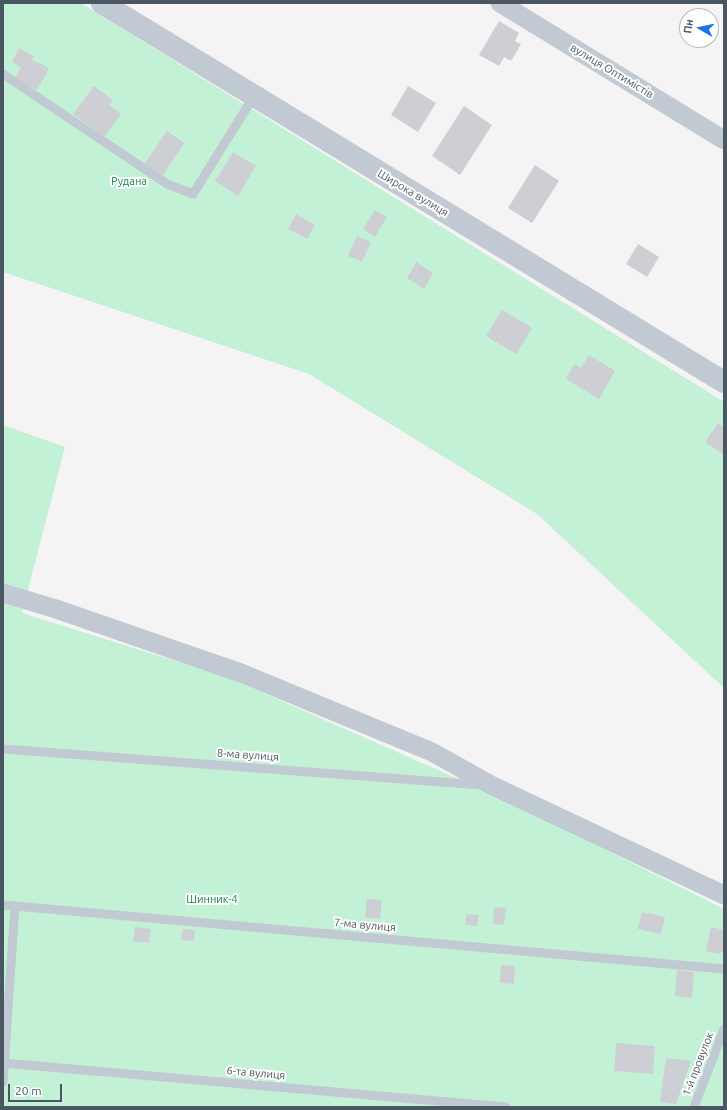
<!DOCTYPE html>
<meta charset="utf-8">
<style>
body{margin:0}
#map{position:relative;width:727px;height:1110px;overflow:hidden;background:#f5f3f3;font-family:Ubuntu,sans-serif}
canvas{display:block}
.frame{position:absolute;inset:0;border:4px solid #4a5661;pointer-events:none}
.north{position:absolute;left:679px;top:8px;width:40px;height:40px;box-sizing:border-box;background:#fff;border:1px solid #b7bbc0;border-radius:50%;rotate:279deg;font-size:11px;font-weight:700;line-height:16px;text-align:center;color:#4a5661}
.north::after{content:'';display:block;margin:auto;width:14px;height:18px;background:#1a73e8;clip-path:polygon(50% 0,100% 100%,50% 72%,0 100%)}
.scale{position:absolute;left:8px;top:1084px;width:54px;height:18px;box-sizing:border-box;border:2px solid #4a5661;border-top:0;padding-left:5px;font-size:12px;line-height:14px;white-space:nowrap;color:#4a5661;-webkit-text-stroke:3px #fff;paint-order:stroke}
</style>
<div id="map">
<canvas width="727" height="1110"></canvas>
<div class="frame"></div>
<div class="north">Пн</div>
<div class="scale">20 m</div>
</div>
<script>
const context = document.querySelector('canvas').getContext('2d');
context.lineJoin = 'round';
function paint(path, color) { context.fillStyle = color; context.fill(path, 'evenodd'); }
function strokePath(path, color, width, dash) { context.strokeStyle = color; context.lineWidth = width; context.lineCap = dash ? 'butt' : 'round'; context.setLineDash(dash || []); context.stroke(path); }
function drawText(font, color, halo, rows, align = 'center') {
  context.font = font + ' Ubuntu,sans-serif'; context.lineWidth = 4; context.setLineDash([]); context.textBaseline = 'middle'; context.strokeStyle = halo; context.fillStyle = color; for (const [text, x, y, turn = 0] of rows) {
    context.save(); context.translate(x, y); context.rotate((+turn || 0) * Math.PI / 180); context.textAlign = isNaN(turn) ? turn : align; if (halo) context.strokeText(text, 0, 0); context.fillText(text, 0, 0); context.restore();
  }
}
paint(new Path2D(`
 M3,3h78l643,399v286l-187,-174 -228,-140 -306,-102z
 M3,425l62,22 -43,166 205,64 286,126 211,106v198h-721z`), '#c3f1d5');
paint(new Path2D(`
 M499,21l20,12 -4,8 6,3 -10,17 -7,-4 -5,9 -20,-11z
 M19,48l15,8 -2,4 17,8 -12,22 -22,-12 6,-11 -9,-5z
 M94,86l19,14 -4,5 12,9 -17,23 -31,-23z
 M408,86l28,17 -18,29 -27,-17z
 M464,106l28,19 -32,50 -28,-19z
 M167,131l17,12 -23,35 -18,-12z
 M233,152l23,14 -18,30 -23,-15z
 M535,165l24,16 -27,42 -24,-15z
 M375,210l12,7 -12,20 -12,-8z
 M296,214l19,11 -8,14 -19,-10z
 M357,236l14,6 -9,20 -14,-6z
 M638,244l21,13 -12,20 -21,-13z
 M416,262l17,11 -9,16 -17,-11z
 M502,310l30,18 -16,26 -30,-18z
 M589,355l26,16 -16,28 -33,-20 8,-15 7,4z
 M718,423l6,4v28l-19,-13z
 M367,899l15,1 -2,19 -15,-2z
 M494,907l12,1 -2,17 -11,-1z
 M642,912l23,5 -4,17 -23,-5z
 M466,914l13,1 -2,11 -12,-1z
 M135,927l16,2 -2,14 -16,-2z
 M711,927l13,3v21l-6,3 -12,-3z
 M183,929l12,1 -1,11 -13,-1z
 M501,965l14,1 -1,18 -14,-1z
 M677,970l17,2 -2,26 -17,-2z
 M616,1043l39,3 -2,28 -39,-3z
 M666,1058l25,3 -15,43 -16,-2z`), '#cdcfd5');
strokePath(new Path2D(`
 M3,74l164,110 26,10 61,-98
 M3,749l479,36
 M3,905l721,64
 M3,1063l503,44
 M3,1082l12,-176
 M694,1107l30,-78`), '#c1cad2', 9);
strokePath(new Path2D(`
 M500,3l224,137
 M3,593l53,16 185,64 191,79 59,33 233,110`), '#c1cad2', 19);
strokePath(new Path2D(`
 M102,3l622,379`), '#c1cad2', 22);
drawText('11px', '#4a5661', '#fff', [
 ["вулиця Оптимістів",612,71,31],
 ["Широка вулиця",413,193,31],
 ["8-ма вулиця",248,755,4],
 ["7-ма вулиця",365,925,5],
 ["1-й провулок",698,1064,-69],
 ["6-та вулиця",256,1073,5]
]);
drawText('11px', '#17864f', '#fff', [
 ["Рудана",129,181],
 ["Шинник-4",212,899]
]);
</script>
